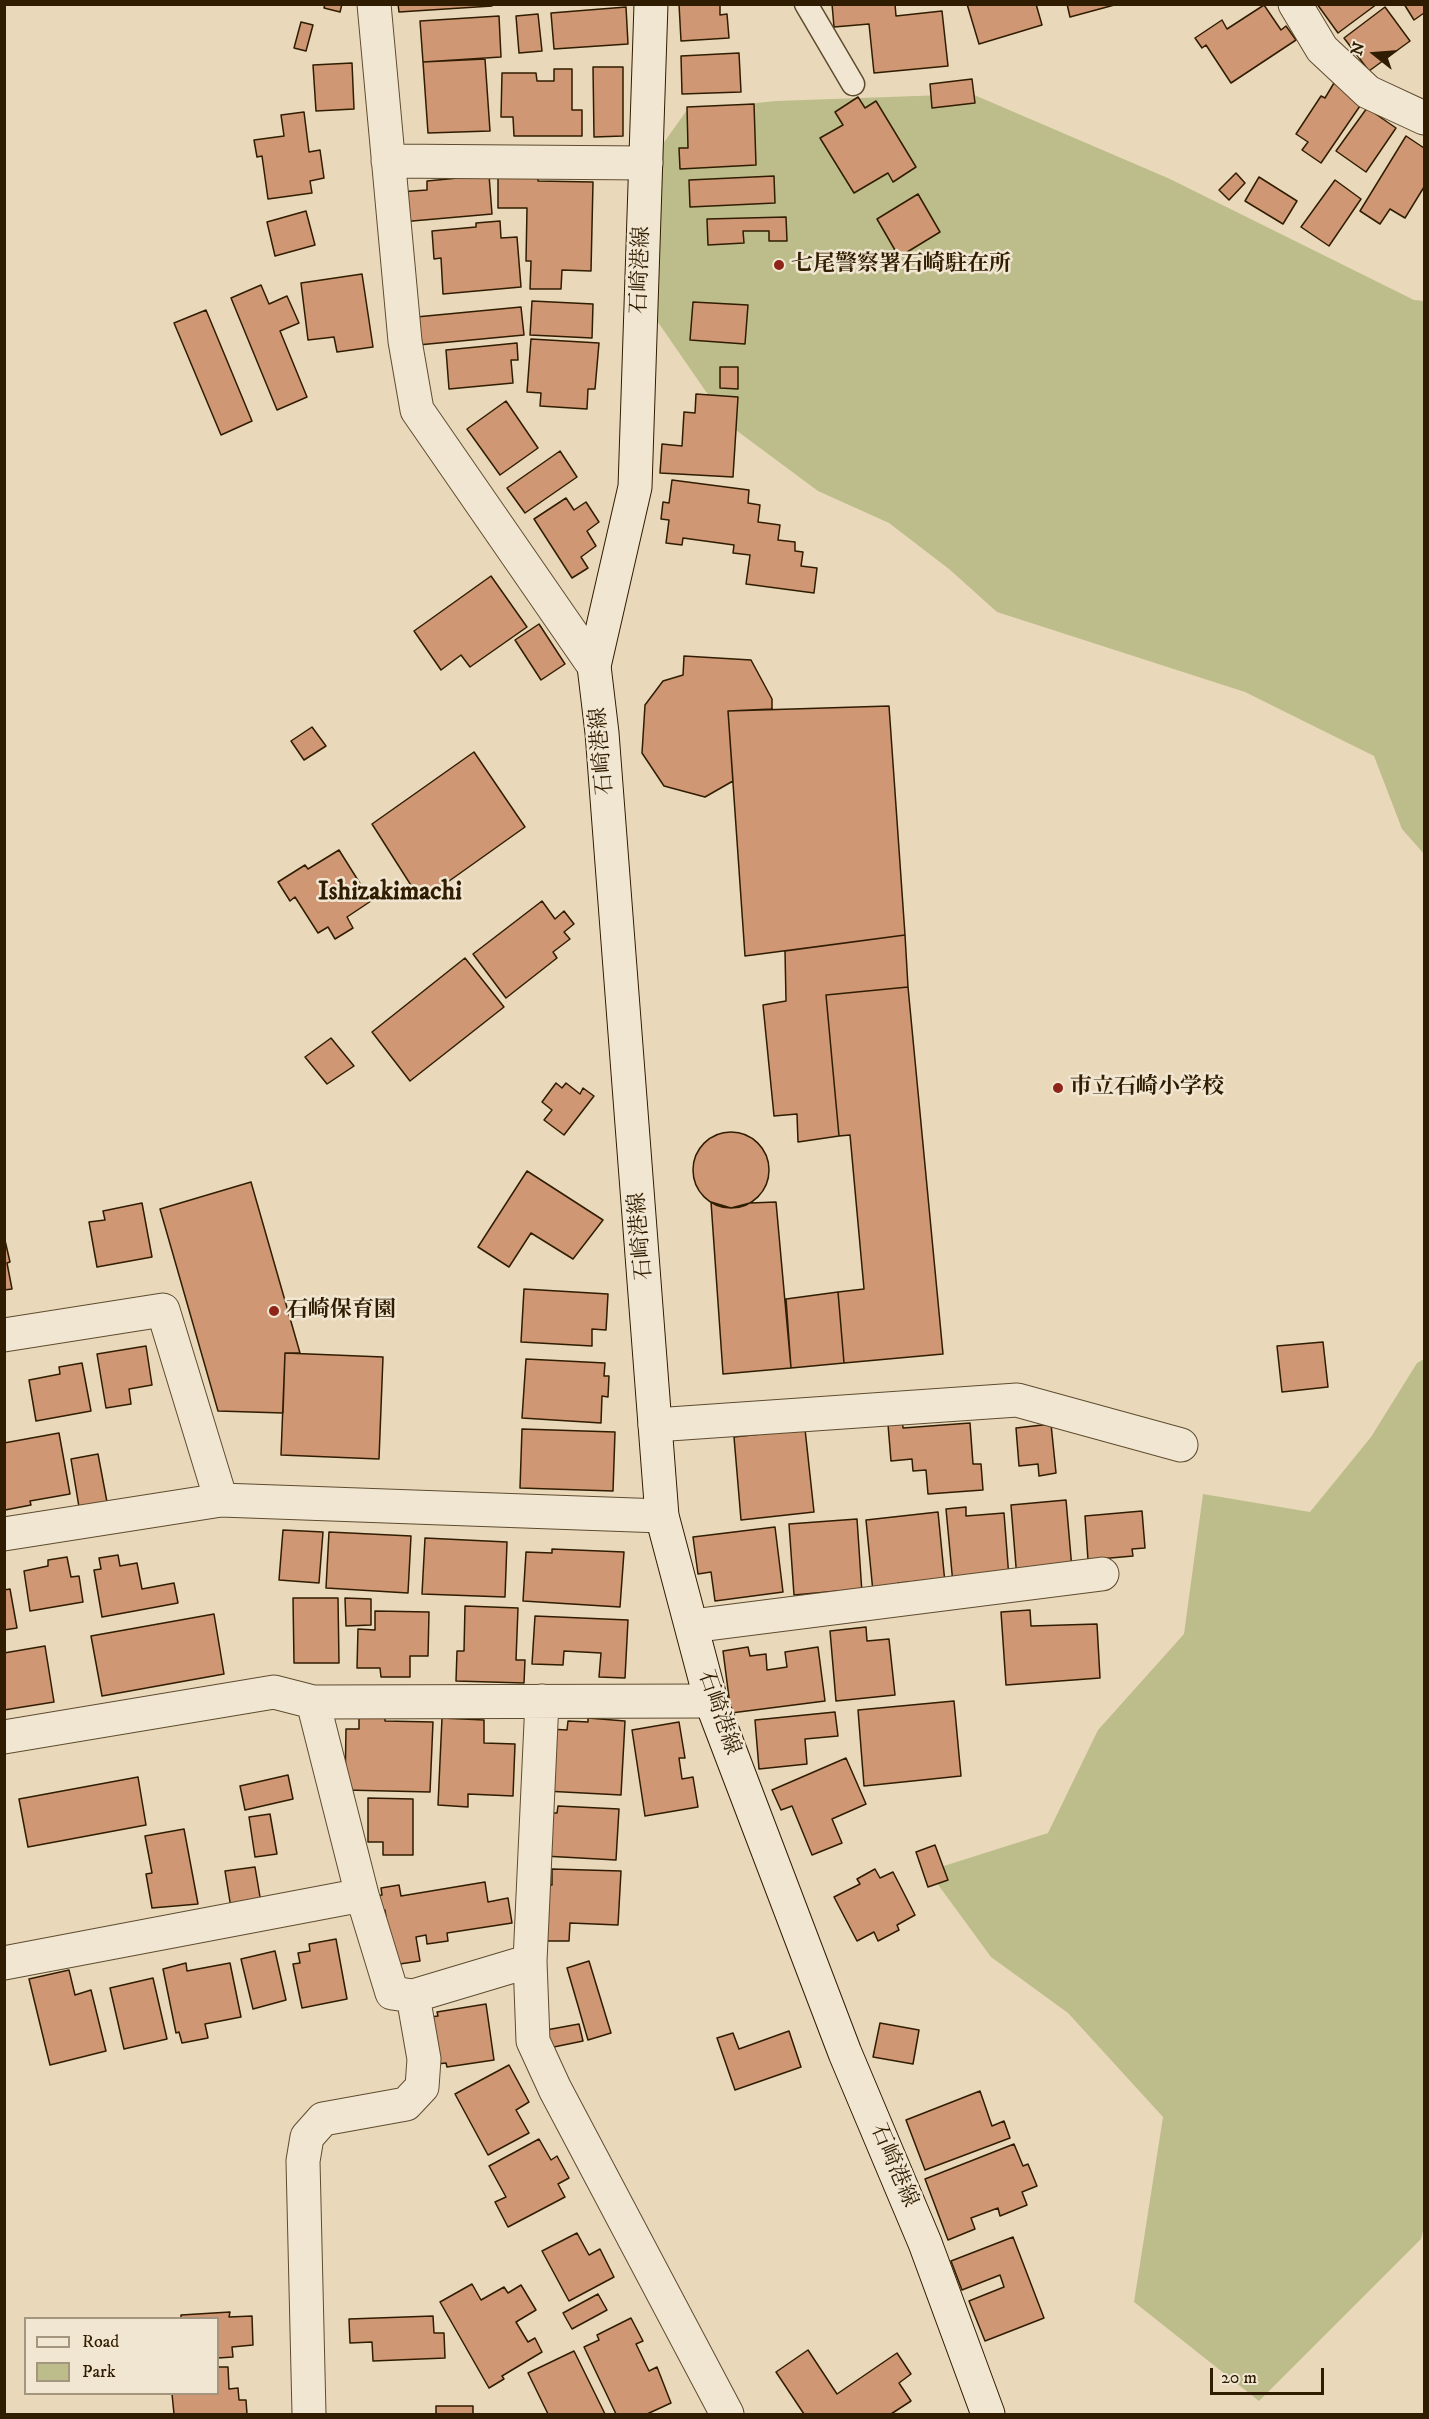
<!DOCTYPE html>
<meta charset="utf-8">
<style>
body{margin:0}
#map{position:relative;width:1429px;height:2419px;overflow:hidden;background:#ead8ba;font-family:"IM FELL DW Pica",serif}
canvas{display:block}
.frame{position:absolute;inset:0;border:6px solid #301d01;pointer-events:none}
.legend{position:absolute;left:24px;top:2317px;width:195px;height:78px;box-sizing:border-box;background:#f1e6d2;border:2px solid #a4967e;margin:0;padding:8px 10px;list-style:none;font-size:18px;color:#301d01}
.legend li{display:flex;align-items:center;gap:12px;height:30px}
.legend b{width:30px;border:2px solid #a4967e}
.north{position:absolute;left:1345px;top:24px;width:60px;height:60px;-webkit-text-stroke:4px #f1e6d2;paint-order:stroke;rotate:287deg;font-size:16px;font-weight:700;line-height:24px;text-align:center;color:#301d01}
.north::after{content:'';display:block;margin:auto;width:21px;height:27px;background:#301d01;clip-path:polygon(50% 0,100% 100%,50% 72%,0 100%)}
.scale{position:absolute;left:1210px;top:2368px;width:114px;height:27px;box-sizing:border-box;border:3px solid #301d01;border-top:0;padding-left:8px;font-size:18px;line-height:21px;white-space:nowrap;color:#301d01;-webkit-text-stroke:4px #f1e6d2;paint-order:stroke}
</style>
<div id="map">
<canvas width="1429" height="2419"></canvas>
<div class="frame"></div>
<ul class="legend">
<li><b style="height:8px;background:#f1e6d2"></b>Road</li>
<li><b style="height:16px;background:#bdbd8b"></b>Park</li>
</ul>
<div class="north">N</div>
<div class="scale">20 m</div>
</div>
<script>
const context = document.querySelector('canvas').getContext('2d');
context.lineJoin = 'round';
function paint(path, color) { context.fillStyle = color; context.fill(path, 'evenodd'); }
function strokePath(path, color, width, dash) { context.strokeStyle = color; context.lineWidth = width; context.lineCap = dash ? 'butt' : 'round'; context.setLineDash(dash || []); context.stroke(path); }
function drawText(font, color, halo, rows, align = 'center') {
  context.font = font + ' "IM FELL DW Pica","Noto Serif JP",serif'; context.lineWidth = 5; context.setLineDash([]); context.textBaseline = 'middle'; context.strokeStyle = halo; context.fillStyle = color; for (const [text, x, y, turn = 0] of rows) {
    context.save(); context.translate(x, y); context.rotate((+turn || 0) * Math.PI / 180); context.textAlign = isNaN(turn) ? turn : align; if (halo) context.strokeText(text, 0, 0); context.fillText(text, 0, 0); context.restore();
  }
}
paint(new Path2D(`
 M972,94l198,85 244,121 10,1v553l-22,-25 -28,-73 -129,-64 -248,-80 -48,-43 -60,-46 -71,-32 -89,-66 -85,-123 -14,-112 57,-80 89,-9z
 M1424,1359v868l-3,12 -162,162 -125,-99 29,-185 -95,-104 -77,-56 -63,-86 120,-38 50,-103 86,-96 19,-140 107,18 61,-75 46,-74z`), '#bdbd8b');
const building = new Path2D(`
 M325,4h17l-2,8 -16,-4z
 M398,4h94v2l-93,6z
 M679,4h41v11l7,-1 2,24 -48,3z
 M832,4h63l1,12 46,-5 6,55 -74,7 -5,-49 -35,3z
 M967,4h69l6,21 -63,19z
 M1067,4h51l-48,13z
 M1317,4h60l-39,29z
 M1404,4h20v9l-10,7z
 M1264,5l17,25 5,-4 10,14 -65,43 -25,-38 -4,3 -7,-10 27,-18 5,9z
 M626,7l2,37 -74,5 -3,-36z
 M1385,7l25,34 -41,30 -25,-33z
 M538,14l4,37 -23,2 -3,-37z
 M499,16l2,41 -78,5 -3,-41z
 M301,22l12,3 -7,26 -12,-3z
 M739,53l2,39 -59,2 -1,-38z
 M485,59l5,72 -62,2 -5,-71z
 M352,63l2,46 -38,2 -3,-46z
 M593,67h30v69l-29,1z
 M554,69h18v41h10v26h-68l-1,-19h-12l1,-44h34l1,8h17z
 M972,79l3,24 -43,5 -2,-24z
 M1334,83l28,20 -41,60 -19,-13 6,-8 -12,-8 25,-38 4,2z
 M858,97l7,11 11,-7 40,66 -23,15 -5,-9 -34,20 -34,-55 23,-13 -8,-13z
 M754,104l2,61 -76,4 -1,-21h9l-1,-41z
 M1367,108l29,20 -30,44 -30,-21z
 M304,112l5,40 11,-2 4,28 -14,3 2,12 -44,6 -6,-43 -5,1 -3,-17 30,-4 -3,-21z
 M1406,136l18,12v39l-19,31 -15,-9 -10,15 -20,-13z
 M1236,173l9,10 -16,17 -10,-10z
 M489,175l3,39 -91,8 -2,-30 28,-2v-9z
 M498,176l40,1v4l55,1 -2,89 -29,-1 -1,19h-31l1,-28h-5l1,-53h-29z
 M774,176l1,27 -85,4 -1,-27z
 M1259,177l38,24 -14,23 -38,-23z
 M1335,180l26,19 -32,47 -28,-19z
 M918,194l22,38 -41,25 -22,-38z
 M306,211l9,34 -40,11 -8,-34z
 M786,217l1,24h-18v-10h-26l1,12 -36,2 -1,-26z
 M500,221l1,17 16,-1 4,50 -78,7 -2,-36 -7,1 -2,-28 44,-4v-4z
 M362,274l11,73 -36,5 -3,-15 -26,3 -7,-57z
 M261,285l8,19 18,-8 12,27 -19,8 27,66 -30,13 -46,-112z
 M532,301l61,3 -1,34 -62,-3z
 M693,302l55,3 -3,39 -55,-4z
 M521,307l3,28 -106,10 -2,-28z
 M206,310l46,111 -31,14 -47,-112z
 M531,339l68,4 -4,46h-7l-1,20 -47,-3 1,-13 -14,-1z
 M517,343l1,17h-7l2,23 -64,6 -3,-39z
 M720,367h18v22l-18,-1z
 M696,394l42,3 -5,80 -73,-4 2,-29 20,2 2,-34 11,1z
 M506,401l32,47 -38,27 -33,-46z
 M560,451l17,26 -52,36 -18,-25z
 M672,480l77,10 -1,13 12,2 -2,17 22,3 -2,15 17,2v9l8,1 -2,14 16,2 -3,25 -68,-9 4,-29 -17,-2 1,-8 -51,-7 -1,7 -16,-2 3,-23 -8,-1 2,-17 6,1z
 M566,498l8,12 12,-8 13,20 -12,9 9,15 -15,11 7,11 -16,10 -38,-59z
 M491,576l36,51 -57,40 -9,-12 -20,15 -27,-39z
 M539,624l26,40 -24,16 -26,-40z
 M684,656l67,4 21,39v10l-44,2 5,70 -28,16 -41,-11 -22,-33 3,-48 18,-24 20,-6z
 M889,706l16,229 -160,21 -17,-245z
 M312,727l14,19 -22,14 -13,-19z
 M474,752l51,75 -104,74 -49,-77z
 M339,850l32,51 -24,16 6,11 -18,11 -7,-12 -10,6 -23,-36 -5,4 -12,-19 27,-17 3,4z
 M542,901l13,18 9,-8 10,13 -10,8 6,7 -17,13 4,6 -51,40 -33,-44z
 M905,935l3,52 -82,8 13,141 -41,6 -1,-28 -23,2 -11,-111 23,-4 -1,-50z
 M465,958l39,49 -94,74 -38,-49z
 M908,987l35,367 -99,9 -6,-71 26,-3 -14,-154 -11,1 -13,-141z
 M331,1038l23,28 -27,18 -22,-27z
 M556,1083l6,5 4,-5 14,11 3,-6 11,8 -30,39 -20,-15 8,-10 -10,-8z
 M693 1170a38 38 0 1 1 76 0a38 38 0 1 1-76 0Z
 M527,1171l76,49 -30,39 -42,-26 -22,34 -31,-20z
 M251,1182l49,171h-15l-2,60 -65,-2 -58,-202z
 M711,1202l20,6 19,-5 26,-1 15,166 -68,6z
 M142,1203l10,54 -55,10 -8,-45 16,-2 -2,-9z
 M4,1236l6,26 -3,1 5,26 -8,1z
 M524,1289l84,5 -2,36 -14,-1v17l-71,-4z
 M838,1292l6,71 -53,5 -5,-69z
 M1323,1342l5,45 -46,5 -5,-46z
 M146,1346l6,39 -23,4 2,15 -25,4 -9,-54z
 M285,1353l98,4 -4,102 -98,-4z
 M526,1359l79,4 -1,13h5l-1,21 -6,-1 -1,27 -79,-5z
 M82,1363l9,48 -55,10 -7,-41 31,-6 -1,-7z
 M902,1411l1,17 67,-5 3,41h8l2,26 -55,4 -2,-24 -13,1 -1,-12 -21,2 -4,-49z
 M1051,1424l5,49 -17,3 -1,-12 -19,2 -3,-38z
 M522,1429l93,3 -2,59 -93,-3z
 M805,1429l9,83 -73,8 -7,-83z
 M59,1433l11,61 -40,7 1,4 -26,5 -1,-67z
 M98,1454l9,48 -28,5 -8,-48z
 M1066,1500l6,69 -55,10 -6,-74z
 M966,1507v9l38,-3 5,65 -56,6 -7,-75z
 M1142,1511l3,37 -13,1 1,7 -45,4 -3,-44z
 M938,1512l7,71 -24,-2 -23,2v6l-25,3 -7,-72z
 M857,1519l5,74 -24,-2 -44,4 -5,-71z
 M775,1527l8,65 -68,9 -4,-29 -13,2 -5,-37z
 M283,1530l40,2 -4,51 -40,-3z
 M329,1532l82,4 -3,57 -82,-5z
 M425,1538l82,4 -2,55 -83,-3z
 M552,1549l72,3 -4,55 -97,-6 3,-49 26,1z
 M118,1555l2,11 17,-3 5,26 32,-6 4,20 -76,14 -8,-47 7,-1 -2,-11z
 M67,1557l4,20 8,-1 4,26 -53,9 -6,-40 24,-5v-6z
 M10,1589l7,39 -13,2v-40z
 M293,1598h45l1,65h-45z
 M345,1598l26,1v26l-25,1z
 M465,1606l53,2 -2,52h9l-1,23 -68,-2 1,-30h7z
 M1030,1610l1,16 66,-2 3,54 -94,7 -5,-73z
 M375,1611l54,1 -1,44h-18v21h-29l-1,-9h-23l1,-39 17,1z
 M214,1614l10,60 -122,22 -11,-60z
 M535,1616l93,4 -3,58 -26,-1 2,-24 -37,-2 -1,14 -31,-1z
 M866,1627l1,14 22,-2 6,56 -59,6 -6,-70z
 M45,1646l9,56 -50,8v-57z
 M748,1647l2,9 16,-2 1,16 20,-3 -2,-15 33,-5 7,54 -94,12 -8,-62z
 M954,1701l7,75 -97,10 -6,-76z
 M835,1712l3,24 -33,3 2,25 -48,5 -4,-49z
 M359,1715l26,2v4l48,1 -3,70 -85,-2 1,-61h13z
 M442,1718l42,2v23l31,1 -2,52 -45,-2v13l-30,-2z
 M588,1718l37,3 -4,74 -76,-4 4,-62 18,1 1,-9 20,1z
 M679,1722l6,36h-6l3,21 11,-2 5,30 -53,9 -13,-86z
 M846,1758l20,46 -34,15 10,24 -30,12 -20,-49 -11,4 -9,-20z
 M288,1775l5,24 -48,11 -5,-24z
 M138,1777l8,48 -118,22 -9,-48z
 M368,1798l45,1v56h-30v-13h-15z
 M558,1806l61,3 -3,51 -72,-4 2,-43h11z
 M270,1814l7,40 -22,3 -6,-40z
 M184,1829l14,75 -46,4 -6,-34 6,-1 -7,-37z
 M935,1845l13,35 -20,7 -12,-35z
 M255,1867l6,36 -30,5 -6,-37z
 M552,1869l69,2 -3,54 -48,-2 -1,18h-23l1,-56h5z
 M875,1869l5,9 13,-6 22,43 -18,10 2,5 -21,11 -4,-9 -17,9 -23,-44 26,-13 -3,-5z
 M485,1882l3,20 20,-4 4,25 -65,10 1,8 -21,3 -1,-9 -10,2 4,24 -27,4 -8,-55 -7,1 -2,-15 6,-1 -1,-7 18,-3 2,11z
 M336,1939l11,60 -45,9 -9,-44 7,-1 -2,-10 12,-2 -1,-7z
 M275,1951l11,49 -33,9 -12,-50z
 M589,1961l22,72 -23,7 -21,-72z
 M186,1963l1,8 43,-8 11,54 -36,7 3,14 -26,5 -3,-11 -3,1 -13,-64z
 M69,1970l6,25 16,-5 15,61 -56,14 -21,-86z
 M153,1978l14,61 -43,10 -14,-61z
 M486,2004l8,56 -47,7 -1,-4 -9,1 -14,-46 15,-2 -1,-4z
 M880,2023l39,7 -6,34 -40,-7z
 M579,2024l4,17 -34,7 -3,-18z
 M789,2031l12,36 -66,23 -18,-52 16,-5 6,16z
 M509,2065l20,37 -13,8 13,23 -41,22 -33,-61z
 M980,2091l12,35 12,-5 6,17 -85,32 -19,-50z
 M539,2139l12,21 6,-4 12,22 -11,6 7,13 -57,30 -13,-25 11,-5 -17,-31z
 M1014,2144l9,22 5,-2 9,22 -15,6 5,13 -27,11 -2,-8 -27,10 4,11 -27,11 -23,-61z
 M577,2233l12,22 11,-6 14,28 -45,24 -27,-50z
 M1013,2237l31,81 -59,23 -16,-40 35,-14 -4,-12 -38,15 -11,-29z
 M472,2284l9,16 23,-13 4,6 13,-8 15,25 -20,12 12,20 7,-4 7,14 -40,24 2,3 -15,9 -49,-86z
 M598,2294l9,16 -35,19 -9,-16z
 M230,2312l-1,5 23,-1 1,29 -21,2 1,10 -15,1v-40h-37v-3z
 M433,2316l1,17h10l1,25 -72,3 -1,-19 -22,1 -1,-24z
 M631,2318l12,23 -7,3 13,27 8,-4 14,36 -24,11h-31l-32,-67 15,-7 -2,-5z
 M808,2350l29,44 60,-41 14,21 -12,9 12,18 -20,13h-87l-28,-42z
 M574,2351l31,63h-57l-20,-41z
 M218,2367h10l1,22 9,-1 1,12h7l1,14h-73l-2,-20h46z
 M436,2406h37v8h-37z`);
paint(building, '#cf9773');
strokePath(building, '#301d01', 1.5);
const service = new Path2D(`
 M806,4l47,80`);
const minor = new Path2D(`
 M374,4l31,337 12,69 177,256
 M1295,4l27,45 46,43 56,26
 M388,161l258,2
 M4,1335l159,-25 58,190
 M655,1425l362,-25 164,45
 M4,1534l217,-34 441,16
 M692,1626l410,-52
 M542,1701l-12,260 3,80 22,48 172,325
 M4,1737l270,-45 39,10
 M362,1895l-49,-193 398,-1
 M4,1963l358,-68 30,98 21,3 117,-35
 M309,2414l-6,-253 4,-24 16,-18 83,-15 16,-17 2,-28 -11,-63`);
const secondary = new Path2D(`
 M651,4l-16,483 -41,179 8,67 60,783 49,185 134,352 80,190 63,171`);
strokePath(service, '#5e4c2f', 25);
strokePath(minor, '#5e4c2f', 35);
strokePath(secondary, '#301d01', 35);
strokePath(service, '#f1e6d2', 22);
strokePath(minor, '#f1e6d2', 33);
strokePath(secondary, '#f1e6d2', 33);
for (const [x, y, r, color] of [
 [779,265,6,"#8f2418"],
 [1058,1088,6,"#8f2418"],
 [274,1311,6,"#8f2418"]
]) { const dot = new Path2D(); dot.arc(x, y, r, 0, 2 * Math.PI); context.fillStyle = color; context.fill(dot); strokePath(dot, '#f1e6d2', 2); }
drawText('bold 22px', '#301d01', '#f1e6d2', [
 ["七尾警察署石崎駐在所",791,265],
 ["市立石崎小学校",1070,1088],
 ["石崎保育園",286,1311]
], 'left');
drawText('22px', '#301d01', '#f1e6d2', [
 ["石崎港線",642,270,-88],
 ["石崎港線",603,751,-95],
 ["石崎港線",642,1236,-95],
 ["石崎港線",718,1713,71],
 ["石崎港線",893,2166,67]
]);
drawText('bold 26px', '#301d01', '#f1e6d2', [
 ["Ishizakimachi",390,894]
]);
</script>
